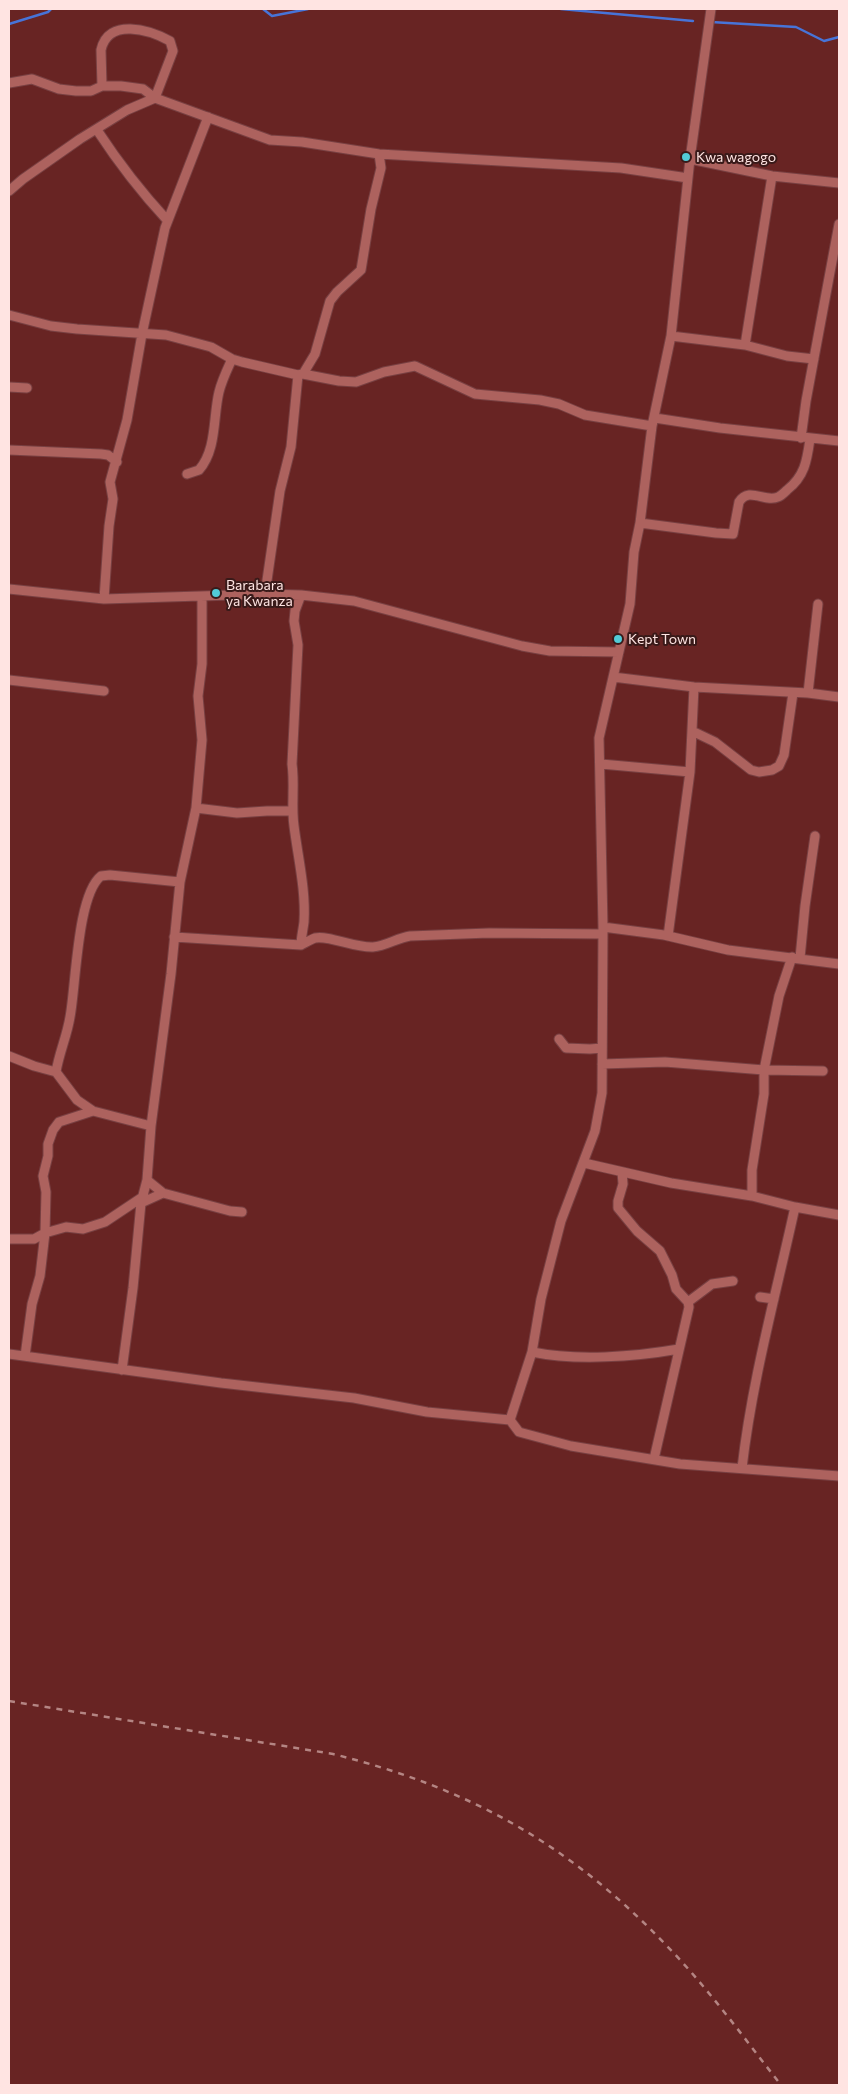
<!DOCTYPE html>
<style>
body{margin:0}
#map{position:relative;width:848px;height:2094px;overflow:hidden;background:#682423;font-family:Commissioner,sans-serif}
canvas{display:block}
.frame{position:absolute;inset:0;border:10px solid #ffe4e2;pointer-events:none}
</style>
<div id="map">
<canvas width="848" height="2094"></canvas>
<div class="frame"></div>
</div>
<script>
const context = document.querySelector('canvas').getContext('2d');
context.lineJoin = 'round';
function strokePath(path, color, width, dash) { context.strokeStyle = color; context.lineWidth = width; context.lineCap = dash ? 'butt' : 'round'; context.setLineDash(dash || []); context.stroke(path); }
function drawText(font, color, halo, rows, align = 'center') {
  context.font = font + ' Commissioner,sans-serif'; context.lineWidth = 4; context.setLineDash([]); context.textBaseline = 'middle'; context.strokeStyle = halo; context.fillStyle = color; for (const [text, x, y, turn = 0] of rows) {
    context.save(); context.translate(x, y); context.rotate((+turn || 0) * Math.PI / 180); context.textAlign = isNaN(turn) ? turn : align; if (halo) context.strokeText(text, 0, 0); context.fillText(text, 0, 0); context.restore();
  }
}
strokePath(new Path2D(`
 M263,9l9,7 36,-7
 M561,9l132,12
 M711,22l85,5 28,14 15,-4
 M9,24l39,-12 3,-3`), '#4774d8', 2.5);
const minor = new Path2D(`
 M9,83l23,-4 27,10 17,2h15l11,-5h19l22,3 12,9 18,-47 -3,-10c-20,-11 -62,-24 -69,9l1,36
 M97,130c21,32 44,62 70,90
 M690,159l82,17 67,7
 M9,191l14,-12 57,-40 47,-29 28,-12 115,42 32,2 77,12 242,14 67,10
 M9,315l42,11 26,3 89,6 45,12 21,12 10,3 56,13 5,-1 36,7 17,1 28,-10 31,-6 60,28 65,6 19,4 26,11 67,11
 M671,336l74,9 27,-169
 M745,345l42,11 27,3
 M303,374l12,-20 15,-53 7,-9 24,-22 10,-61 10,-41 -2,-14
 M9,387l18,1
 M655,418l65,10 119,13
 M801,438l5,-37 33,-177
 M9,450l92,4 7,1 9,7
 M187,474l12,-4c18,-20 14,-54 20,-78 3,-12 8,-22 13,-33
 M640,523l76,10 17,1 6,-32c10,-16 26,1 39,-5 3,-1 7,-5 9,-7 18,-14 20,-30 23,-51
 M9,589l95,10 161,-5 36,1 53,6 168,45 28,5 69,1
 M265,594l15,-103 11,-44 7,-72
 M301,595l-6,16 -1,10 4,24 -6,119c3,21 -1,41 2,62 4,32 12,64 10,96 -1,8 -3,16 -3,23
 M104,599l5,-73 4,-27 -3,-17 17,-62 15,-86 23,-106 43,-111
 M613,677l81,10 114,6 31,4
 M9,680l95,11
 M808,693l10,-89
 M692,731l23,11 36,28 8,2 13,-2 7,-4 5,-11 9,-62
 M601,764l89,8
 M196,808l41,5 30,-2h26
 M603,927l61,8 64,15 111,14
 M668,936l22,-164 4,-85
 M174,937l127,8c4,-2 9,-5 14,-7 14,-3 40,10 58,9 13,-1 24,-9 37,-11l79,-3 113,1
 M800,958l5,-52 10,-70
 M559,1039l7,9 24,1 12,-1
 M9,1056l25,10 22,6 21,28 16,11 58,15
 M602,1064l63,-2 99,8 59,1
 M56,1072c3,-19 11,-36 14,-55 6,-31 7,-122 31,-141l9,-1 70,7
 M584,1163l87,20 81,13 43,11 44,8
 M622,1172l1,12 -5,17v7l19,23 23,20 12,24 4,14 12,13 1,5 -35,152
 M147,1180l16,13 67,18 12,1
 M752,1196v-26l12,-76v-24l15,-74 13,-39
 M141,1203l22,-10
 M9,1239h25l11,-6 21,-6 17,2 22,-7 39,-26
 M760,1297l14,2
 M688,1302l24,-18 21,-3
 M532,1352c44,9 102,5 147,-3
 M9,1354l212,29 133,15 73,14 83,8 9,12 52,14 109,18 159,12
 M25,1356l7,-52 8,-28 5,-43 1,-41 -3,-16 5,-20v-12l5,-14 6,-8 34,-11
 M122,1370l11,-82 8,-85 6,-23 4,-54 20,-152 9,-92 16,-74 6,-68 -4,-44 4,-32v-67
 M510,1420l22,-68 9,-53 20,-78 34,-90 7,-38 1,-166 -4,-189 31,-134 4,-52 6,-29 12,-97 19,-90 19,-177 21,-150
 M742,1468c10,-88 34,-174 53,-261`);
strokePath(minor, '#784042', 11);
strokePath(minor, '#ad625e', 9);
strokePath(new Path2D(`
 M9,1701l324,53c136,34 236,90 333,191 42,43 78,93 115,140`), '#b48583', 2.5, [6, 6]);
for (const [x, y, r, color] of [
 [686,157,5,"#52cbd7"],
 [216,593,5,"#52cbd7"],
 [618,639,5,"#52cbd7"]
]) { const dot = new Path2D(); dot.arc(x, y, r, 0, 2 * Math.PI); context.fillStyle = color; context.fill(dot); strokePath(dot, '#391a19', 2); }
drawText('14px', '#ffe4e2', '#391a19', [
 ["Kwa wagogo",696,157],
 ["Barabara",226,585],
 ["ya Kwanza",226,601],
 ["Kept Town",628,639]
], 'left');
</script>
